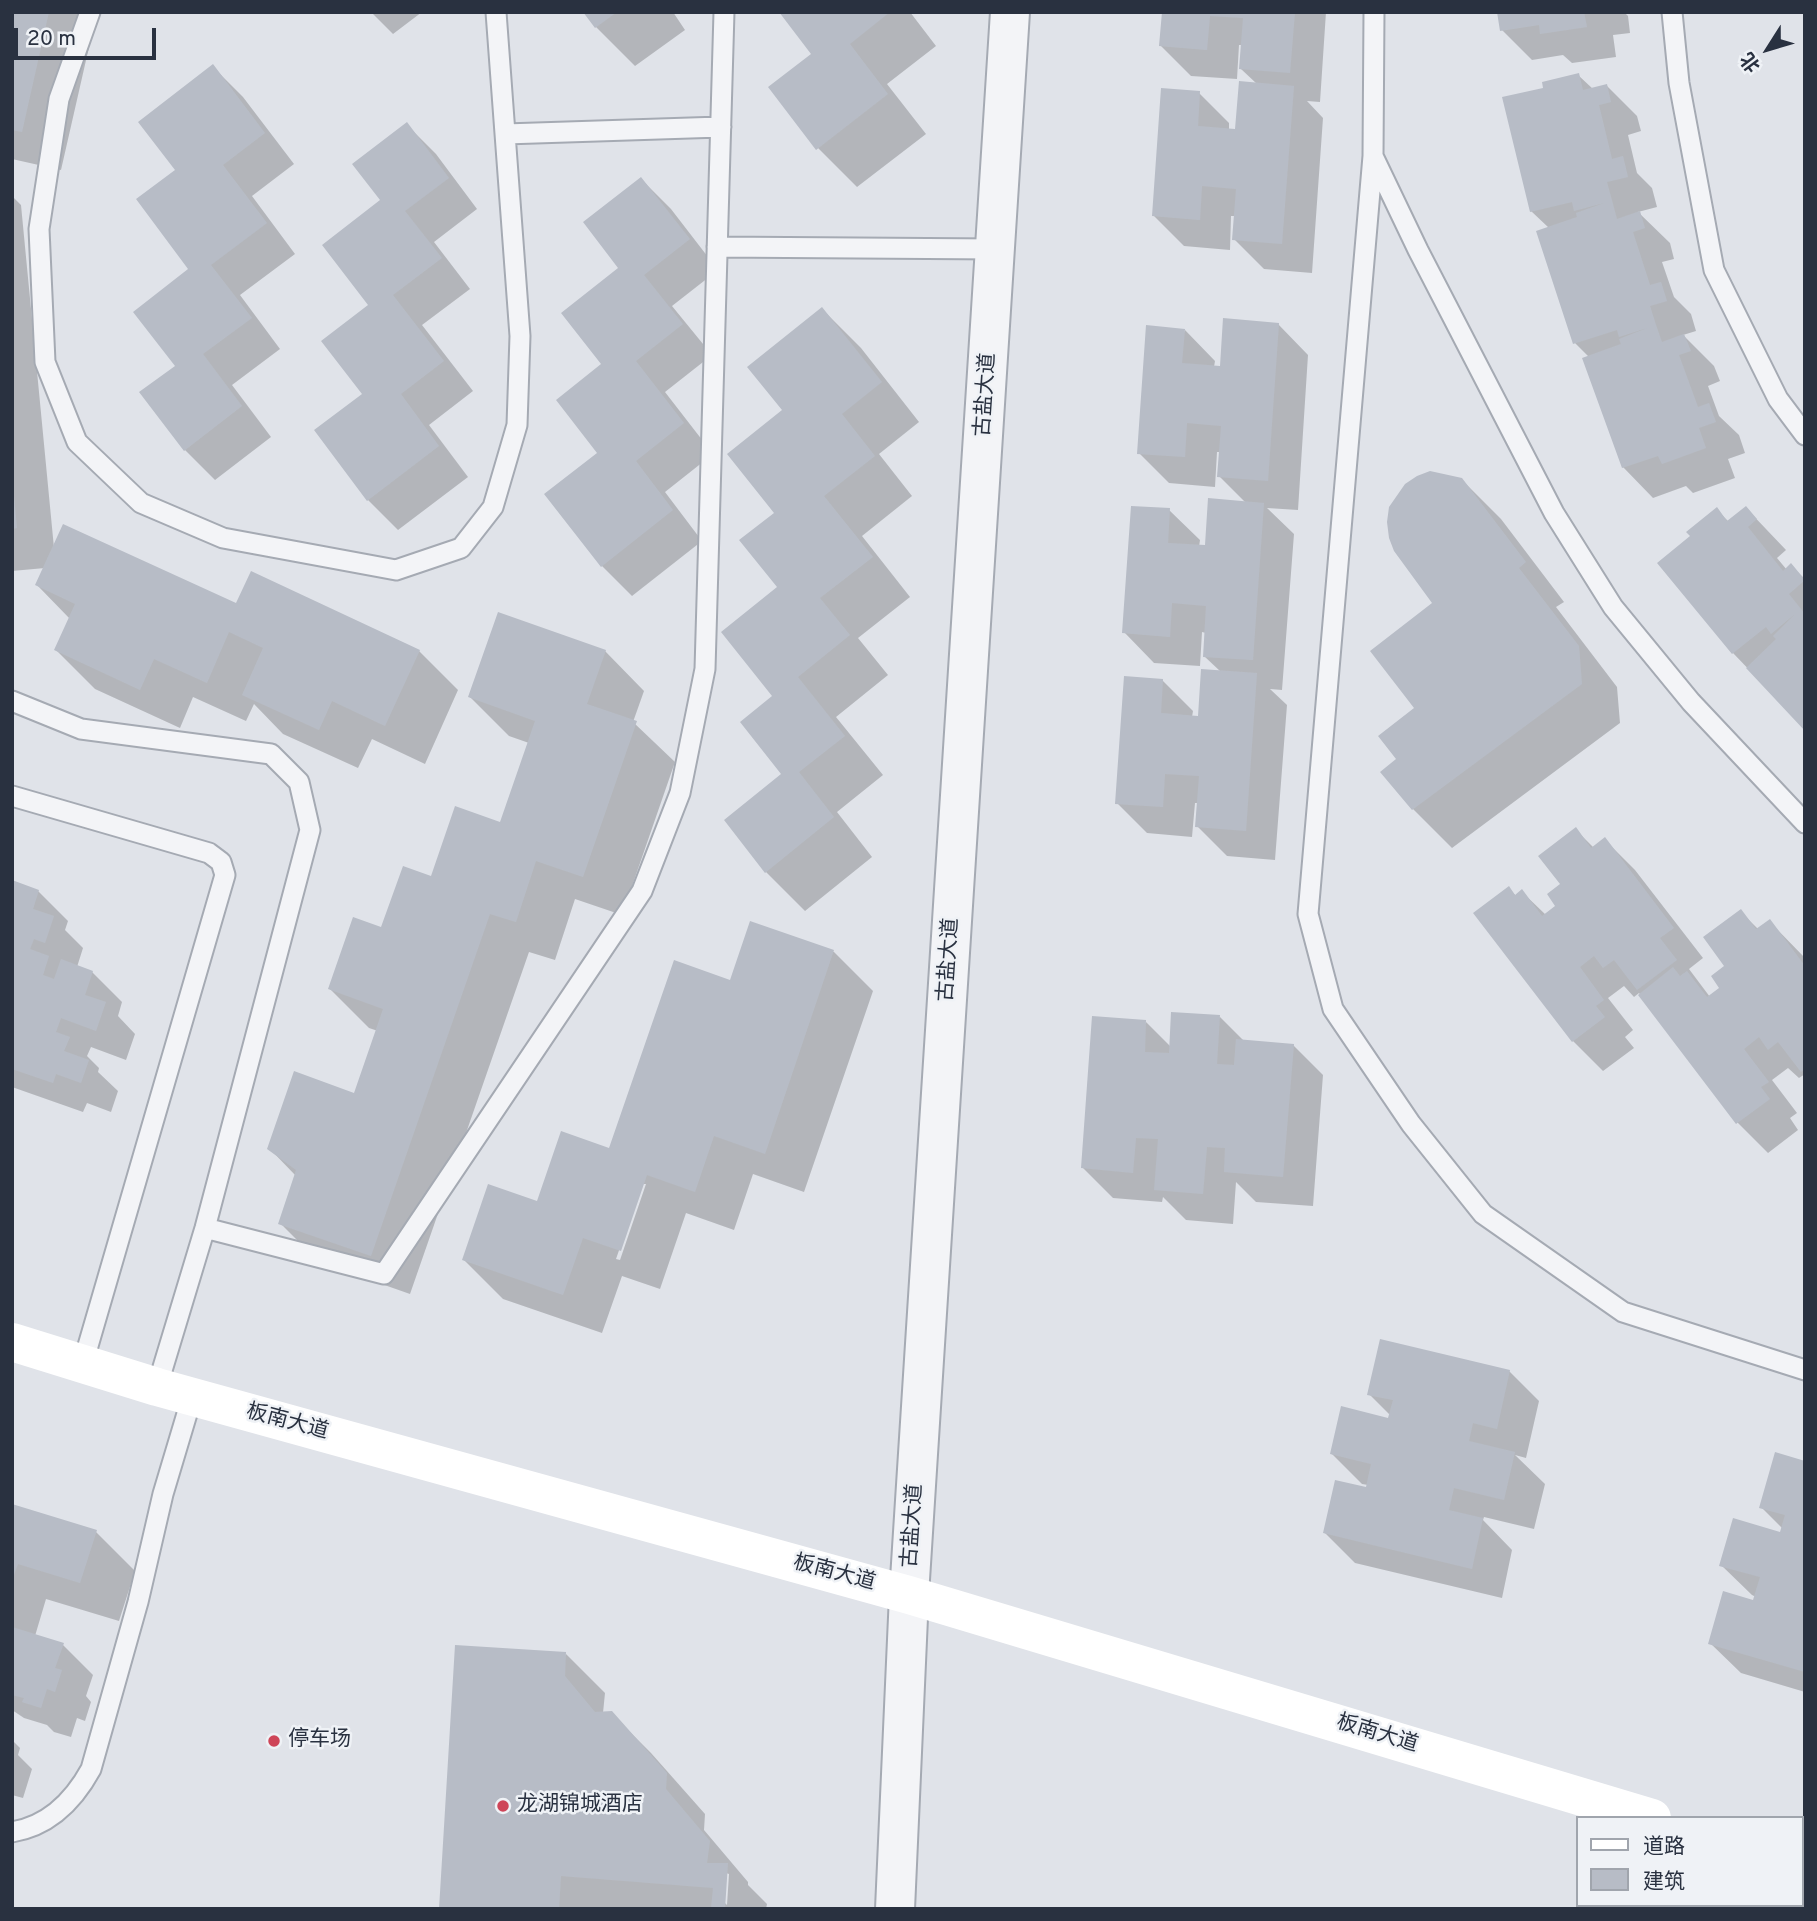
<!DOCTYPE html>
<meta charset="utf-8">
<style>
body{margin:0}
#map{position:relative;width:1817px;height:1921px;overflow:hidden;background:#e0e3e9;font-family:Overpass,"Noto Sans SC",sans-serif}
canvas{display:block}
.frame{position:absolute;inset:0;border:14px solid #293140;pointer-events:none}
.legend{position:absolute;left:1576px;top:1816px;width:228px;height:91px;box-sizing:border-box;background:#eff2f6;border:2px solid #a0a5ad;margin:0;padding:9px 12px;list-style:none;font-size:21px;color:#293140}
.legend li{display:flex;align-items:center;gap:14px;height:35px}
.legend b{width:35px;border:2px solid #a0a5ad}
.north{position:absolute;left:1733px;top:14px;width:70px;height:70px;-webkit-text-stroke:5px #eff2f6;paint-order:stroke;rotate:233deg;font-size:19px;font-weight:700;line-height:28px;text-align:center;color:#293140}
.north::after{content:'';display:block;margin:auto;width:24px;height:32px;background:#293140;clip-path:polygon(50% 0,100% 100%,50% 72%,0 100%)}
.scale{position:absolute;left:14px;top:28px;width:142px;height:32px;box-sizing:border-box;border:4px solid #293140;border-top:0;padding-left:9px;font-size:21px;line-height:24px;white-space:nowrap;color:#293140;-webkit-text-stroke:5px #eff2f6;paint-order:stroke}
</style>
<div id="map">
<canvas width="1817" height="1921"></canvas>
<div class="frame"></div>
<ul class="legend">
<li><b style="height:9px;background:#fff"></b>道路</li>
<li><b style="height:19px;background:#b7bcc6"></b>建筑</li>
</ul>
<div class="north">北</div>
<div class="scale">20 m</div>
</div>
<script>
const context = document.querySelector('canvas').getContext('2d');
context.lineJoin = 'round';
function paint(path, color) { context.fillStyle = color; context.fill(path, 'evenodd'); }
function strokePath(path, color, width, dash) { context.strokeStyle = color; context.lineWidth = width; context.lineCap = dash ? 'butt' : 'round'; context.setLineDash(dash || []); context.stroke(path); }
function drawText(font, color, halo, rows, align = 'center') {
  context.font = font + ' Overpass,"Noto Sans SC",sans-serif'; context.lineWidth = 5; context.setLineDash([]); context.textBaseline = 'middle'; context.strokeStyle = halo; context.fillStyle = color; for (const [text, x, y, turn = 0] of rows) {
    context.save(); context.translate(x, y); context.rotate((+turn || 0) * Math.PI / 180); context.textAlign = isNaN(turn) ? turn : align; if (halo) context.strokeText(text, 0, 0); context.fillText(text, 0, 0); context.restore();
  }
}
paint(new Path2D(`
 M12,12h85l-36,158 -49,-11z
 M371,12h51l-29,22z
 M585,12h88l12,18 -50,36 -39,-39z
 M781,12h129l26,34 -49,38 39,50 -69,53 -39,-39 -4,-94z
 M1163,12h163l-6,90 -13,-1 16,17 -11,155 -48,-4 -30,-30 2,-23h-5l-1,34 -46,-4 -30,-30 45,-123 30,30v7l8,1 20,-47 -16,-15 2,-24h-4l-2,34 -46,-3 -30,-30z
 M1499,12h125l4,4 2,17 -17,2 3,22 -44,6 -9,-8 -31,5 -30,-30z
 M213,67l30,30 51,67 -42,32 43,58 -55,41 40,54 -48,36 39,52 -56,43 -30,-30 -8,-84 14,-97 -13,-99z
 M1578,75l15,14 14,-3 30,30 4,15 -13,4 9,38 15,15 5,19 -19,5 32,31 4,16 -12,3 12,35 17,17 5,17 -13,4 31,31 6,15 -12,5 11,30 20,19 6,18 -17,6 7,19 -42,15 -7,-7 -33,12 -30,-31 -34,-110 -14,-14 -26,-115 -18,-17 14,-122z
 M406,124l30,30 41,55 -43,33 36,47 -48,36 51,66 -44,34 39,52 -70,53 -30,-30 -52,-69 48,-37 6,-89 13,-104z
 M641,179l30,30 47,61 -46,36 40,49 -47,37 48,62 -48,38 37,49 -70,55 -30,-30 -2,-112 4,-89 16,-97z
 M12,196l9,9 33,343 183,58 182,45 39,39 -33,74 -53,-25 -14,29 -75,-34 -29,-30 -8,17 -53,-24 -13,31 -85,-39 -39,-39 14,-31 -33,-34 8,-17 -33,3z
 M822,309l39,39 58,74 -40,32 33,42 -50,40 48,61 -52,41 30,37 -52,42 47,58 -46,37 35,45 -67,54 -39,-39 18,-97 -10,-78 6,-109 -4,-75 8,-103z
 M1278,324l30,31 -10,155 -31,-2 27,26 -12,156 -12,-1 17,16 -12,155 -48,-4 -30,-30 2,-23h-4l-3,34 -45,-4 -30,-30 45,-123 31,31 -1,6 8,1 21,-46 -17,-16 2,-23 -4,-1 -2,34 -46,-3 -30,-31 45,-122 31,30 -1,7h8l39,-44 -27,-27 2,-24h-4l-2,35 -46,-4 -30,-30 46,-123 30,31 -1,6h8z
 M1461,479l40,40 63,83 -8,5 61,80 3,36 -168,125 -39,-39 -15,-50 18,-51 19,-104z
 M1746,508l40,42 -9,8 10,12 4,-4 14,13v149l-72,-75 -40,-117 23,-27 13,13z
 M605,651l39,40 -11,31 42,40 -53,153 -47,-16 -20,61 -26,-8 -119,342 -91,-32 -39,-39 16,-47 -27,-28 86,-53 23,-64 -9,-3 -39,-39 52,-60 50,-51 69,-54 28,-81 -20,-7 -39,-39z
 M1576,830l18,18 11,-8 30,30 68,88 -14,11 21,28 12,-9 18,-77 19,19 10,-9 36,37v116l-6,4 -11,-10 -16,12 25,33 -7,5 8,12 -30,23 -30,-30 -99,-130 -5,4 -10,-11 -16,12 25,32 -8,7 9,11 -31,23 -30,-30 -64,-153 7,8 6,-4 24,23 12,-9z
 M12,882l26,9 30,30 -3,9 18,18 -6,19 15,5 30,30 -4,14 17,18 -9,26 -35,-13 -4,9 12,12 -1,4 20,19 -7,21 -24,-9 -4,9 -71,-25z
 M751,923l83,29 39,39 -69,201 -51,-18 -19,56 -48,-17 -26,76 -38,-13 -20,57 -99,-34 -39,-39 146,-110 121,-168zM642,1184h4l-26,76 -4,-1z
 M1220,1017l24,24 49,4 30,30 -10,131 -57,-4 -20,-20 -3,42 -47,-4 -23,-23 -1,5 -49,-4 -30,-30 63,-146 25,25z
 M1509,1371l30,30 -13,57 -11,-3 30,29 -11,45 -50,-12 -1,3 29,30 -10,48 -147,-35 -30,-30 42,-44 1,-4 -6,-1 -30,-30 58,-34 1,-4 -22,-22z
 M1805,1463v229l-64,-19 -31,-30 45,-41 1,-5 -4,-2 -31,-30 60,-31 2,-5 -22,-22z
 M12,1506l84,26 39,39 -16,50 -73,-22 -11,37 28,9 30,30 -7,21 5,6 -6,19 -8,-3 -6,19 -17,-5 -7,-7 -23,-7 -12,-8z
 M566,1654l39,39 -2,20h8l40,40 54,61 -1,16 44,52v3l19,19 -1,5h-325zM726,1873l3,1 -2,31 -3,-3z
 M12,1740l8,8 -2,7 14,14 -9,29 -11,-3z`), '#0003');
paint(new Path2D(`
 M12,12h37l-27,120 -10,-2z
 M583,12h34l-22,16z
 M779,12h111l-40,32 38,50 -72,56 -48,-63 43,-33z
 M1162,12h133l-5,61 -51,-4 4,-51 -33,-2 -3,34 -48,-4z
 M1497,12h87l3,15 -47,7 -1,-9 -39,6z
 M213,64l52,69 -42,32 44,58 -56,42 41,53 -49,36 39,52 -58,45 -45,-59 36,-26 -42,-54 55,-43 -52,-70 39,-29 -37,-48z
 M1579,73l4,17 24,-6 4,18 -12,3 13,54 11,-3 5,21 -21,5 10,37 23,-8 5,17 -12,4 17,53 11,-3 6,19 -17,5 6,19 6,17 22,-8 7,17 -12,4 19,52 11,-4 7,19 -17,6 7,20 -44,16 -4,-8 -36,12 -40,-110 39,-14 -2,-5 28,-11 -28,9 -2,-7 -44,14 -37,-113 41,-14 -1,-4 28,-10 -30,8 -2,-9 -42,10 -28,-115 41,-9 -1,-6z
 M1239,81l55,5 -12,158 -50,-4 4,-51 -34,-3 -2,34 -48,-4 9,-128 39,3 -2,35 37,3z
 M407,122l42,56 -44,33 37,47 -49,37 51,66 -43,33 38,52 -72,55 -53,-71 48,-36 -41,-53 47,-36 -46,-60 58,-45 -28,-36z
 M641,177l49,62 -46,36 39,49 -47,37 48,62 -48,38 37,49 -72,57 -57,-73 53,-41 -41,-53 45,-36 -40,-51 57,-45 -35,-46z
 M822,307l60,75 -40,32 33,42 -51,40 49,61 -53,41 30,37 -52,42 47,59 -46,36 35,45 -69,56 -41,-53 57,-46 -41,-52 32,-26 -51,-64 56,-45 -38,-47 35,-27 -47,-59 55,-44 -35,-43z
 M1223,318l56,5 -11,158 -51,-4 4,-51 -34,-3 -2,34 -48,-3 9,-129 39,4 -3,34 38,3z
 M1430,471l32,7 64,84 -7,6 60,78 3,38 -170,126 -32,-38 16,-13 -18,-23 36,-28 -44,-57 62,-48 -38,-52 -5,-13 -2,-16 2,-15 16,-23 12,-8z
 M12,497h2l3,31 -5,1z
 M1208,498l56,5 -11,157 -50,-3 3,-51 -34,-3 -2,34 -48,-4 9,-127 39,2 -2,35 37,2z
 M1746,506l11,13 -9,8 35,44 8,-8 14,17 -16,14 16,20v117l-59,-63 30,-29 -3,-3 22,-22 -24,20 -5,-7 -34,27 -75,-91 33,-27 -4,-4 31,-25 10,14z
 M63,524l173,79 15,-32 169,79 -35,76 -53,-25 -13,29 -77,-35 21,-47 -34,-16 -22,51 -53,-24 -14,31 -86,-40 21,-46 -40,-19z
 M498,612l108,38 -19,54 50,17 -54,156 -47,-16 -20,61 -26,-8 -119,342 -93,-32 18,-54 -29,-21 27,-78 60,22 29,-84 -55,-20 25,-72 28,10 22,-61 28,10 24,-70 45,16 35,-101 -67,-24z
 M1201,669l56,4 -11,158 -51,-4 4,-51 -34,-2 -2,33 -48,-3 9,-128 39,3 -2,34 37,3z
 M1576,827l15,21 14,-11 69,91 -14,10 17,22 -40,30 -23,-30 -11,8 -9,-12 -14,11 24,33 -8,6 9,11 -33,25 -99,-129 36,-27 6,9 7,-6 20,27 13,-10 -8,-12 13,-10 -22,-28z
 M12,880l27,10 -6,19 21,7 -9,27 -11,-4 -4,10 19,7 -6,19 11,4 7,-20 32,12 -8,24 21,7 -10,29 -35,-13 -5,14 14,5 -6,14 25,9 -8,23 -25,-9 -3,9 -41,-14z
 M1741,909l15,20 14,-10 35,47v103l-4,3 -23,-30 -10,8 -9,-13 -15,12 25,33 -8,5 9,12 -34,25 -98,-129 35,-28 7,9 7,-5 20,26 12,-9 -8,-12 13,-10 -21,-29z
 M750,921l84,29 -69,204 -51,-18 -19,56 -48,-17 -26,76 -38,-13 -20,57 -101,-35 26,-76 49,17 24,-70 48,17 65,-188 56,20z
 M1171,1012l49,3 -3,49 17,1 2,-26 58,5 -11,133 -59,-5 1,-24 -18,-1 -4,47 -49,-4 4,-51 -22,-1 -3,35 -52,-5 11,-152 54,4 -1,32 24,1z
 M1380,1339l130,31 -13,59 -24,-6 -4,18 46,11 -11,48 -50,-12 -5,22 34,8 -11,51 -149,-36 12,-53 31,7 5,-23 -41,-10 11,-48 47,12 5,-18 -26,-5z
 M1775,1452l30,9v211l-97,-28 15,-53 30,9 7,-23 -41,-11 14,-48 47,14 5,-17 -26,-7z
 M12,1504l85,26 -17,53 -62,-19 -6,16z
 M12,1627l52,16 -9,25 7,2 -7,22 -8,-3 -6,19 -19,-6 2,-4 -12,-3z
 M455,1645l111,7 -1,24 30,36 17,-1 55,62 -1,16 44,52 -3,22h21l-3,46h-14l2,-21 -152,-12 -2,33h-120z`), '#b7bcc6');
const service = new Path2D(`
 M90,12l-31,87 -20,130 6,133 32,80 64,61 82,35 173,32 65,-22 32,-41 24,-82 3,-89 -24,-324
 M1374,12l-1,144 -65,758 25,95 78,115 72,90 140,98 182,58
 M1672,12l7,71 35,187 64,129 27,36
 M505,134l216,-7
 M1373,156l45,94 136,263 59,94 78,95 114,121
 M717,247l280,2
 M12,701l69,28 190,25 28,28 11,48 -105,398 -48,159
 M12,796l197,57 12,9 4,13 -142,488
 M205,1228l179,46 258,-383 38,-98 25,-124 19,-657
 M12,1832c37,-6 62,-32 79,-63l47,-167 25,-108 29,-97`);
const tertiary = new Path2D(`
 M895,1909l14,-314 101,-1583`);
strokePath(service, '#a5aab3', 23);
strokePath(tertiary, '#a5aab3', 42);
strokePath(service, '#f3f4f7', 19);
strokePath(tertiary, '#f3f4f7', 38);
strokePath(new Path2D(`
 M12,1342l145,45 752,208 743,223
 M1801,1863l4,1`), '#fff', 38);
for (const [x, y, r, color] of [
 [274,1741,7,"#ce4558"],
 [503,1806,7,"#ce4558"]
]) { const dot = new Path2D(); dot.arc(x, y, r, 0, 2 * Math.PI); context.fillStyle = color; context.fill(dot); strokePath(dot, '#eff2f6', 2.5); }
drawText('21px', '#293140', '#eff2f6', [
 ["古盐大道",987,395,-86],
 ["古盐大道",950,960,-86],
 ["板南大道",287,1423,15],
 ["古盐大道",914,1526,-86],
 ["板南大道",834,1574,15],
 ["板南大道",1377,1735,17]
]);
drawText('21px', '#293140', '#eff2f6', [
 ["停车场",288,1741],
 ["龙湖锦城酒店",517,1806]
], 'left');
</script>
